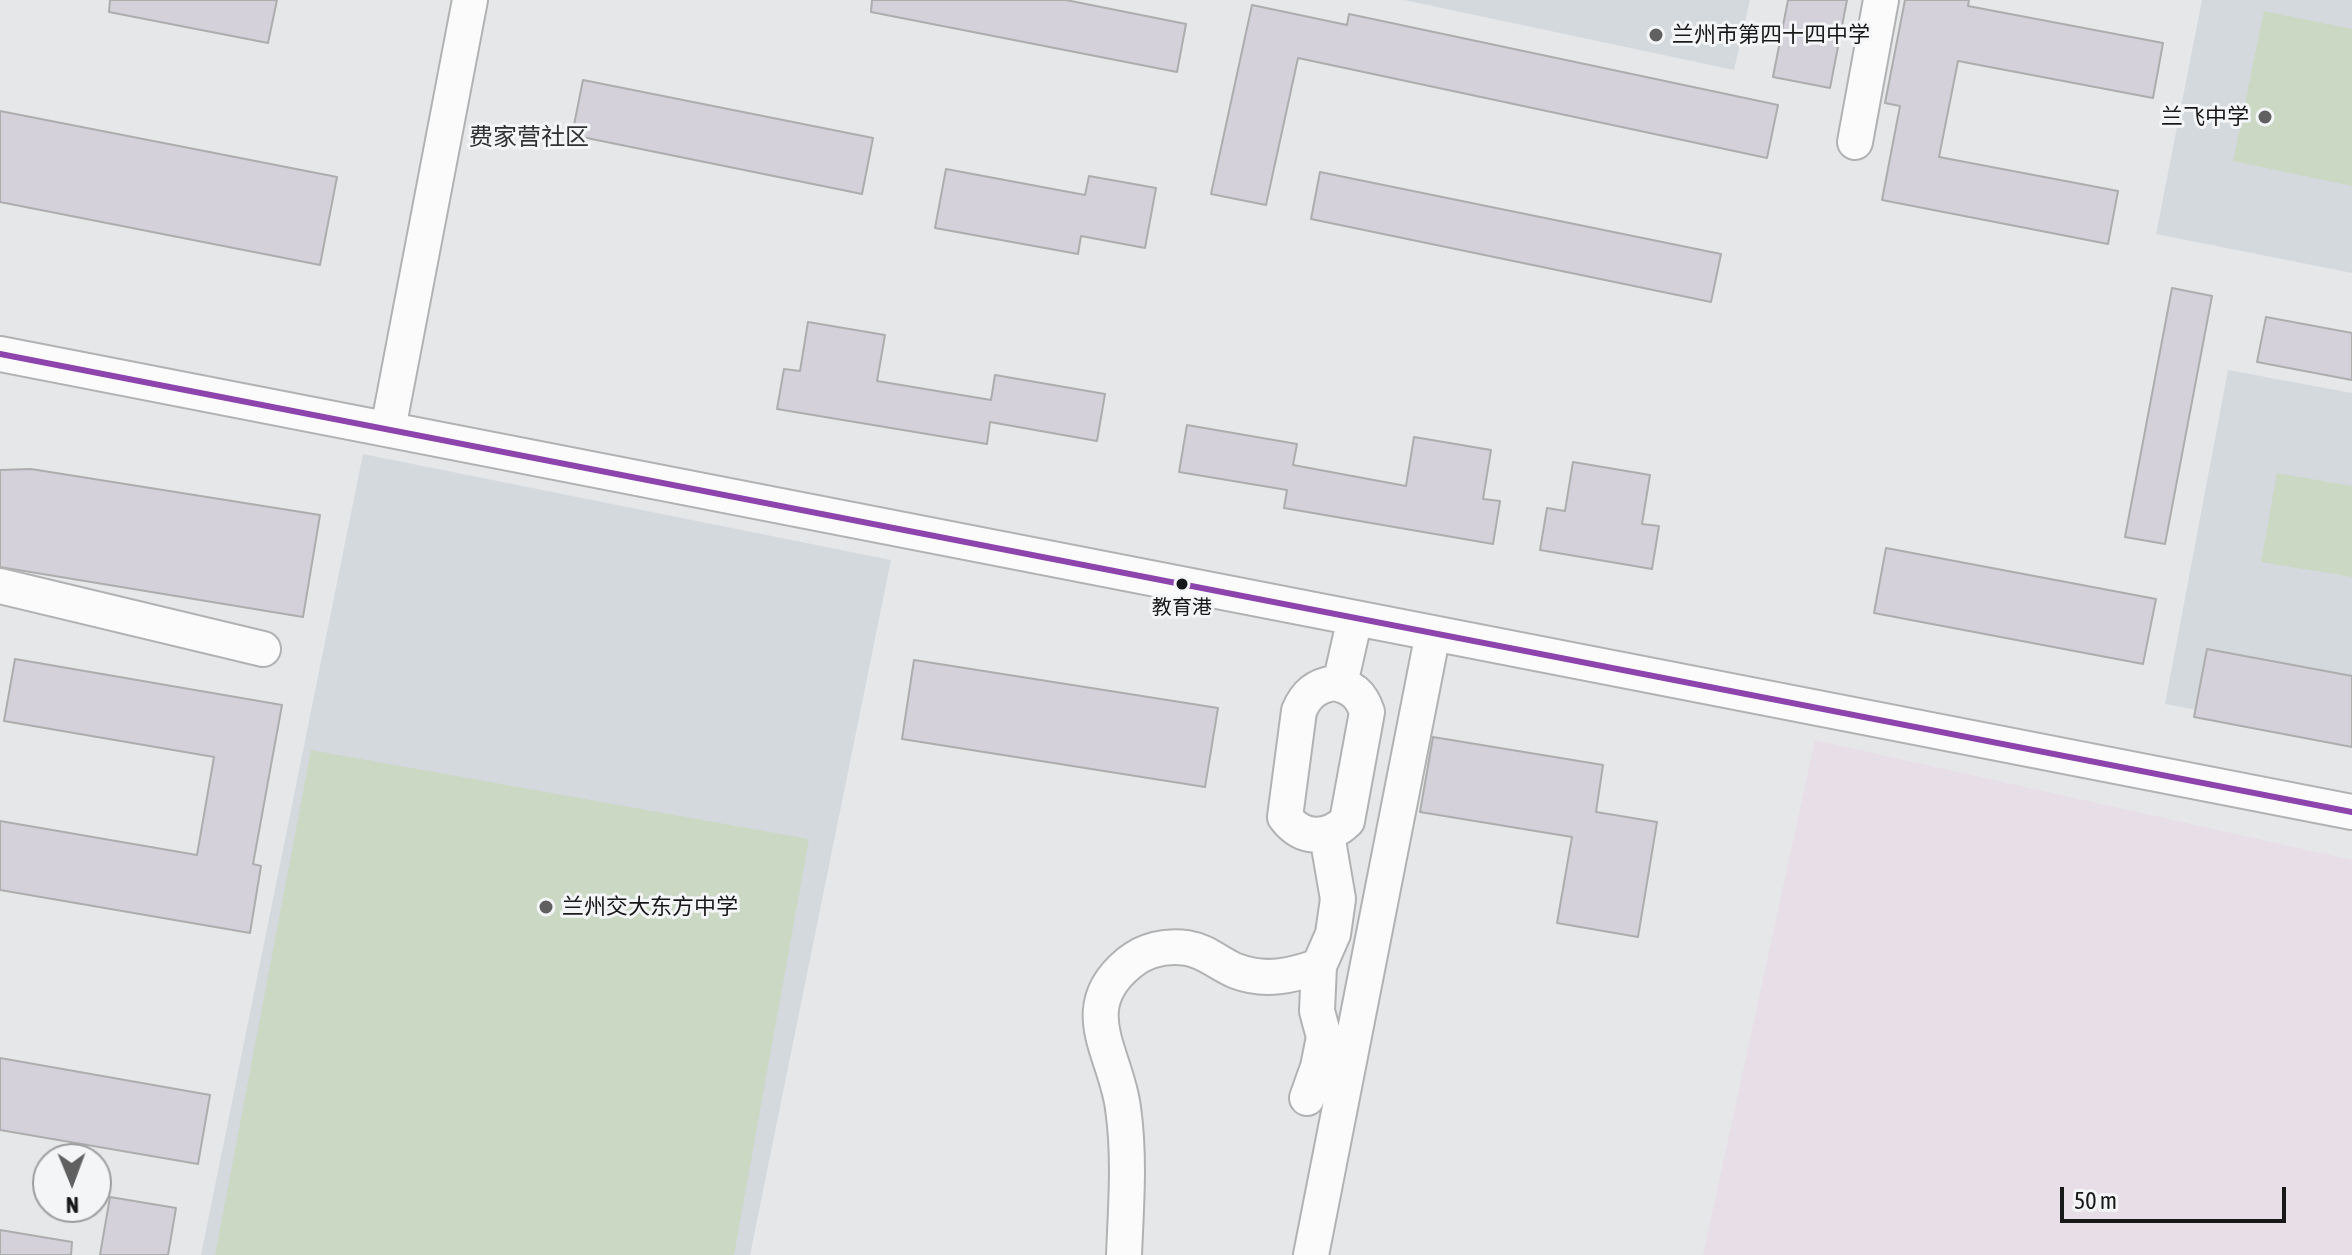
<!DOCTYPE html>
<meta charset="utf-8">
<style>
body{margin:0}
#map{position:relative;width:2352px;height:1255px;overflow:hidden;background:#e6e7e8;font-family:"Asap Condensed",sans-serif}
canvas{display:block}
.north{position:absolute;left:32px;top:1143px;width:80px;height:80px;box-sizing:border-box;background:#f3f5f7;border:2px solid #9b9d9e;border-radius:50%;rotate:179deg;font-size:22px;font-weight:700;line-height:32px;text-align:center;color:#181819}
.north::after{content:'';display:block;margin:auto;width:28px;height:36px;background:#606061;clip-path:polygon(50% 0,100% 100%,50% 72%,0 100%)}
.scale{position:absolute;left:2060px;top:1187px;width:226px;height:36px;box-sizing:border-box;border:4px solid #181819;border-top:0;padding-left:10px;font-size:24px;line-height:28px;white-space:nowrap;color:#181819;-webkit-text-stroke:6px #f3f5f7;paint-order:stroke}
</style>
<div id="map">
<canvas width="2352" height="1255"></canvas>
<div class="north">N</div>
<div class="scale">50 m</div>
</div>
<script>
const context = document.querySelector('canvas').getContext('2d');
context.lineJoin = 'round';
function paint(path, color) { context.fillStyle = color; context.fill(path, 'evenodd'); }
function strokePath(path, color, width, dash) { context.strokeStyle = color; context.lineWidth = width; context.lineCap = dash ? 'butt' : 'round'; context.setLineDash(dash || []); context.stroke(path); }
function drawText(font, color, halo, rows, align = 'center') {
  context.font = font + ' "Asap Condensed","Noto Sans SC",sans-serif'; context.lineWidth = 6; context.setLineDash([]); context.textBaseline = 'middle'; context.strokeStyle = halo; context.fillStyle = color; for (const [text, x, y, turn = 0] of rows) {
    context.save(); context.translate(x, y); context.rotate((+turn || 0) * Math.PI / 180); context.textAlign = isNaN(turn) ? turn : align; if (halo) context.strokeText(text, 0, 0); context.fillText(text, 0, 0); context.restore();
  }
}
paint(new Path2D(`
 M1404,0h346l-16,70z
 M2202,0h150v273l-196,-39z
 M2228,370l124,23v346l-187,-35z
 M363,454l528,106 -141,695h-549z`), '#d4d9de');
paint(new Path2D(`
 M1815,740l537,120v395h-649z`), '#e8dee7');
paint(new Path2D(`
 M2264,11l88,18v157l-119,-25z
 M2277,473l75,13v91l-91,-15z
 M311,750l498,89 -75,416h-519z`), '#cbd8c4');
const building = new Path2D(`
 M110,0h167l-9,43 -159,-31z
 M872,0h194l120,24 -9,48 -306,-60z
 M1788,0h59l-17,88 -57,-11z
 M1905,0h64l-1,6 195,37 -10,55 -195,-37 -19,96 179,34 -10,53 -226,-44 18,-94 -15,-3z
 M1252,5l95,20 2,-11 429,91 -11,53 -469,-100 -32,147 -55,-11z
 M583,80l290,58 -11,56 -290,-59z
 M0,111l337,66 -17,88 -320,-63z
 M946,169l139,26 4,-19 67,12 -11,60 -64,-12 -3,18 -143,-26z
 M1320,172l401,82 -10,48 -400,-83z
 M2172,288l40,8 -47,248 -40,-7z
 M2266,317l86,16v47l-95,-18z
 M808,322l77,13 -8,46 114,19 4,-25 110,19 -8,47 -107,-19 -3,22 -210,-35 7,-40 16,2z
 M1187,425l110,19 -4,21 113,21 8,-49 77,13 -8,49 17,2 -7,43 -209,-36 3,-18 -108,-18z
 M1573,462l77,13 -8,49 17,2 -7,43 -112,-19 7,-42 18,3z
 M31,469l289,46 -17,102 -303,-50v-97z
 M1886,548l270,51 -13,65 -269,-51z
 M2207,649l145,27v71l-158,-30z
 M15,659l267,46 -29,159 8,2 -11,67 -250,-43v-69l197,34 17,-98 -210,-36z
 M914,660l304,48 -13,79 -303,-48z
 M1433,737l170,28 -7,47 61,10 -19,115 -81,-14 15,-86 -152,-25z
 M0,1058l210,37 -12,69 -198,-34z
 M110,1197l66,11 -8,47h-68z
 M0,1230l72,12 -1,13h-71z`);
paint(building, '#d5d1db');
strokePath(building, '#acadad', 2);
const minor = new Path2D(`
 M1855,142l26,-142
 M0,354l2352,458
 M388,429l82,-429
 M0,586l263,63
 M1334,683c18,4 27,11 33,29l-20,109c-20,19 -45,19 -62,-4l14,-106c7,-17 17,-25 35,-28z
 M1340,684l15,-66
 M1307,1098l11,-31 6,-30 -7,-26 2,-45 14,-32 5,-35 -11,-64
 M1124,1255c2,-49 6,-98 -1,-147 -7,-55 -50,-99 6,-145 16,-13 37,-18 58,-15 19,3 32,16 49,23 29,11 56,5 83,-5
 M1311,1255l122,-622`);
strokePath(minor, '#b1b2b3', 38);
strokePath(minor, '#fbfbfc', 34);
strokePath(new Path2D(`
 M0,354l2352,458`), '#8e44ad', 6);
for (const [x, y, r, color] of [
 [1656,35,8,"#606061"],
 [2265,117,8,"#606061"],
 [1182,584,7,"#181819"],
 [546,907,8,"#606061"]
]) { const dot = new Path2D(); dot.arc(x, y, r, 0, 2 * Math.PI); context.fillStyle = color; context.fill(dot); strokePath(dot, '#f3f5f7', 3); }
drawText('20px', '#181819', '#f3f5f7', [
 ["教育港",1182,608]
]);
drawText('22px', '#181819', '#f3f5f7', [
 ["兰州市第四十四中学",1672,35],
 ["兰飞中学",2249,117,"right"],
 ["兰州交大东方中学",562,907]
], 'left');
drawText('24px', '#2f3132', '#f3f5f7', [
 ["费家营社区",529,137]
]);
</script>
